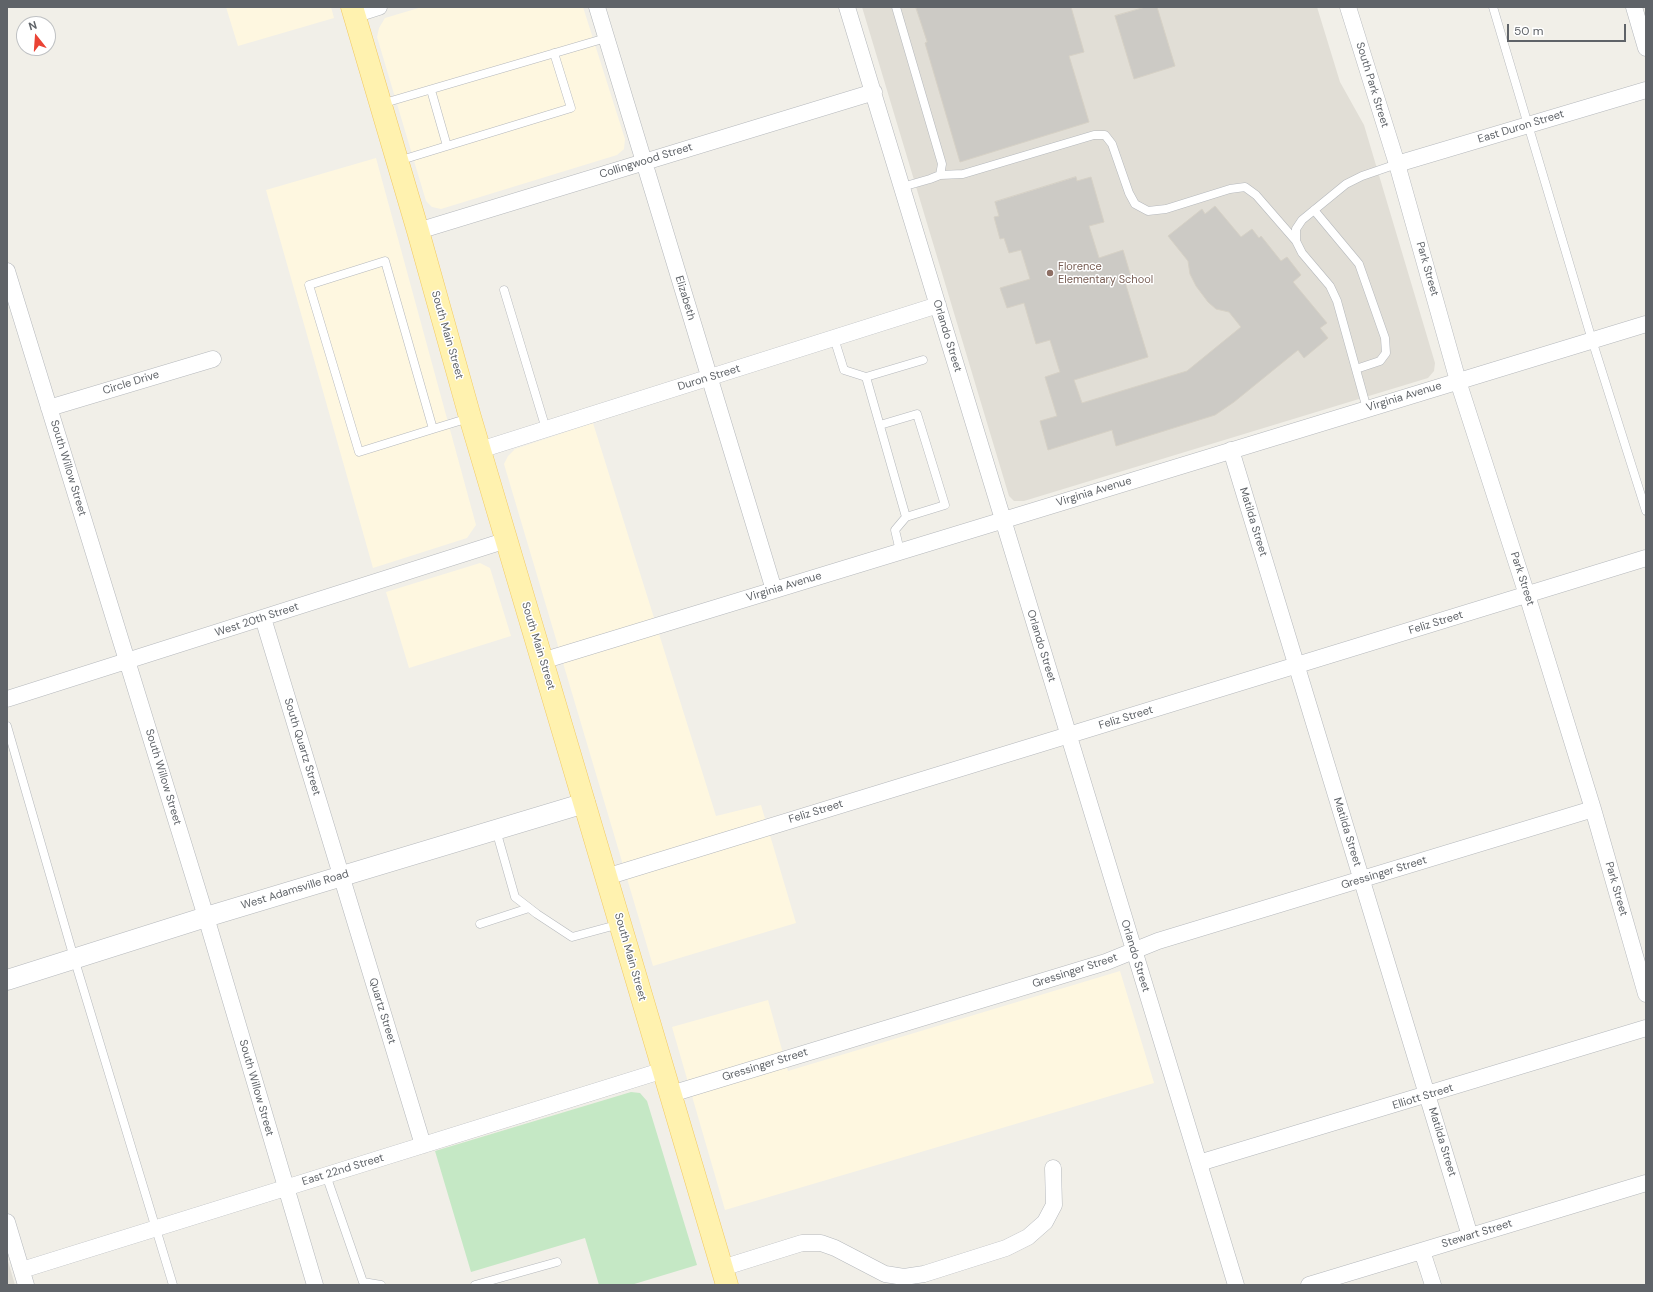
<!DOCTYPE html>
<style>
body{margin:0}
#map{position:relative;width:1653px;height:1292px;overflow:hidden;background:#f1efe8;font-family:"DM Sans",sans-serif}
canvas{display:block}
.frame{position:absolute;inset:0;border:8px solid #5f6368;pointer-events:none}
.north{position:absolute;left:16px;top:16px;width:40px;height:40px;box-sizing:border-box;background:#fff;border:1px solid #bfc1c3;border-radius:50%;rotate:343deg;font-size:11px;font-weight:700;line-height:16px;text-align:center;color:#5f6368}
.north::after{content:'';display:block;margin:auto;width:14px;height:18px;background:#ea4335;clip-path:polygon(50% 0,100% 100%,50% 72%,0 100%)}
.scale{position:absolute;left:1507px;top:24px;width:119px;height:18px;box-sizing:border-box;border:2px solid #5f6368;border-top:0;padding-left:5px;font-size:12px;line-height:14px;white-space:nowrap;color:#5f6368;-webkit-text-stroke:3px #fff;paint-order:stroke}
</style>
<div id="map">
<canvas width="1653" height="1292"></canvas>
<div class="frame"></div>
<div class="north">N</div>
<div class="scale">50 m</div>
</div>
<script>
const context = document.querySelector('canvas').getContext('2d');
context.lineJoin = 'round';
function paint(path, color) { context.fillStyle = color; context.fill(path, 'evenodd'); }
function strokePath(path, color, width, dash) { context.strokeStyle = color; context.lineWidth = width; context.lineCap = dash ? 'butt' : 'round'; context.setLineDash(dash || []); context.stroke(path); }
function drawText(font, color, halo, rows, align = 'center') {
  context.font = font + ' "DM Sans",sans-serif'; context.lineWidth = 3; context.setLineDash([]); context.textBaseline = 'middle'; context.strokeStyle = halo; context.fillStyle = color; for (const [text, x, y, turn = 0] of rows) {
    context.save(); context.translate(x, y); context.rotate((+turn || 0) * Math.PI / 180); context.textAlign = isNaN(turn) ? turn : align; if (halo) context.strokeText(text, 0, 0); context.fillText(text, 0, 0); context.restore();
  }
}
paint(new Path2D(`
 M226,7h105l3,11 -96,28z
 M422,7h161l42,132 -1,10 -7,6 -176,54 -9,-2 -6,-6 -49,-164 2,-9 6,-10z
 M376,158l100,367 -9,13 -94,30 -107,-378z
 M593,423l123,393 45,-11 35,118 -143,43 -149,-502 4,-8 7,-7z
 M480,563l10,5 21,68 -102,32 -23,-76z
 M1120,971l34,112 -429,127 -53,-183 96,-27 20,71z`), '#fef7e0');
paint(new Path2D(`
 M862,7h455l23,75 24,43 71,238 -1,8 -6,7 -404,123h-10l-5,-5z
 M7,1258l8,27h-8z`), '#e1ded6');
paint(new Path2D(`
 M631,1092l9,1 7,8 50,164 -66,20h-32l-14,-47 -114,34 -36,-121z`), '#c5e8c5');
const building = new Path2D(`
 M916,7h155l13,45 -15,4 20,66 -129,40 -35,-119 2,-1z
 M1146,7h11l18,59 -41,13 -19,-63z
 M1076,177l1,4 14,-4 13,45 -15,4 10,32 24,-8 9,30 -7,2 23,75 -74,23 8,23 105,-32 54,-44 -12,-15 -13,-3 -8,-7 -12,-16 -6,-12 -2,-13 -20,-25 34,-27 3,5 10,-8 26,31 11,-8 7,9 2,-2 20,25 6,-4 14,18 -8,7 34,41 -7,5 8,10 -24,20 -6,-8 -64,52 -19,13 -99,31 -4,-16 -64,20 -8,-29 17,-5 -12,-39 15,-5 -10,-32 -14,4 -12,-41 -17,5 -7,-20 30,-9 -9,-29 -12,3 -5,-15 -4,1 -6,-22 5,-1 -4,-14z`);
paint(building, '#cccac5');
strokePath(building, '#d6d1c6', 1);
const service = new Path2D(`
 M896,7l46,157 -2,11
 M1493,7l99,333 54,171
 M431,90l16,56
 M381,104l225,-66
 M398,161l173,-53 -17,-55
 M902,187l28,-8 10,-4 23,-1 131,-39h11l7,9 17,49 6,11 13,7 18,-2 64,-20 15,-2 11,8 40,46
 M1314,210l45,54 26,74 1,15 -6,8 -24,8
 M504,290l42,139
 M834,338l10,32 22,7 40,140 39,-12 -28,-91 -37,11
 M866,377l57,-17
 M1367,409l-30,-108 -7,-15 -28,-33 -6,-12v-12l6,-9 44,-36 16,-8 35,-12
 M433,429l-74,23 -50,-167 76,-24 48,168 36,-11
 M900,551l-5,-21 11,-13
 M7,726l67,232 99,327
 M496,830l19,67 22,17 35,23 48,-13
 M480,924l49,-16
 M326,1175l37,107 18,3
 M475,1285l82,-23`);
const minor = new Path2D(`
 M597,7l177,583
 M847,7l389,1278
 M1348,7l49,157 61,217 69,214 66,214 53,185
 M1634,7l12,41
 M354,15l25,-8
 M1397,164l249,-74
 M418,231l456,-139
 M7,271l199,646 109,368
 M49,408l164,-49
 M480,450l458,-145
 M1231,450l239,786
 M263,618l160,527
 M542,661l1104,-337
 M7,699l500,-159
 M606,877l1040,-319
 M671,1094l435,-132 52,-21 435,-132
 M1199,1163l447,-135
 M7,1222l19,63
 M1422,1251l11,34
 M722,1268l80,-25h19l14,5 50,26 19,3 20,-3 82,-26 22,-11 17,-15 9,-17 -1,-37
 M22,1270l642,-200
 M1309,1285l337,-102`);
const tertiary = new Path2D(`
 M7,980l199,-63 379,-114`);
const primary = new Path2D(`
 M352,7l66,224 52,186 257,868`);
strokePath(service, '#b5b8bc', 9);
strokePath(minor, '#b5b8bc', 17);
strokePath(tertiary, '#b5b8bc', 21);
strokePath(primary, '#f2c960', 23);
strokePath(service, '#fff', 8);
strokePath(minor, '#fff', 16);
strokePath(tertiary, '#fff', 20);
strokePath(primary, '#fff2af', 22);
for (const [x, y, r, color] of [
 [1050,273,4,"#8d6e63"]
]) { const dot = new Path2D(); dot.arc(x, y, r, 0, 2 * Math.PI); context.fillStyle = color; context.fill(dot); strokePath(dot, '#fff', 1.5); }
drawText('11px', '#5f6368', '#fff', [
 ["South Park Street",1372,85,73],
 ["East Duron Street",1521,127,-17],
 ["Collingwood Street",646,161,-17],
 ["Park Street",1427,269,74],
 ["Elizabeth",685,298,73],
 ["South Main Street",447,335,74],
 ["Orlando Street",947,336,73],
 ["Duron Street",709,378,-17],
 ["Circle Drive",131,383,-17],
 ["Virginia Avenue",1404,397,-17],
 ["South Willow Street",68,468,73],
 ["Virginia Avenue",1094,492,-17],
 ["Matilda Street",1253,522,73],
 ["Park Street",1522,579,72],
 ["Virginia Avenue",784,587,-17],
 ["West 20th Street",257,620,-18],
 ["Feliz Street",1436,623,-17],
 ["South Main Street",538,646,73],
 ["Orlando Street",1041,646,73],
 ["Feliz Street",1126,718,-17],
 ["South Quartz Street",302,747,73],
 ["South Willow Street",163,777,73],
 ["Feliz Street",816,812,-17],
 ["Matilda Street",1347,832,73],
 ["Gressinger Street",1384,873,-17],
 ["Park Street",1616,889,74],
 ["West Adamsville Road",295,890,-17],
 ["Orlando Street",1135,956,73],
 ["South Main Street",630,957,74],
 ["Gressinger Street",1075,971,-18],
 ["Quartz Street",382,1011,73],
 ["Gressinger Street",765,1065,-17],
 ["South Willow Street",256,1088,74],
 ["Elliott Street",1423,1097,-17],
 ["Matilda Street",1442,1142,73],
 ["East 22nd Street",343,1170,-17],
 ["Stewart Street",1477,1234,-17]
]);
drawText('11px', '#785e54', '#fff', [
 ["Florence",1058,267],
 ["Elementary School",1058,280]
], 'left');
</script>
